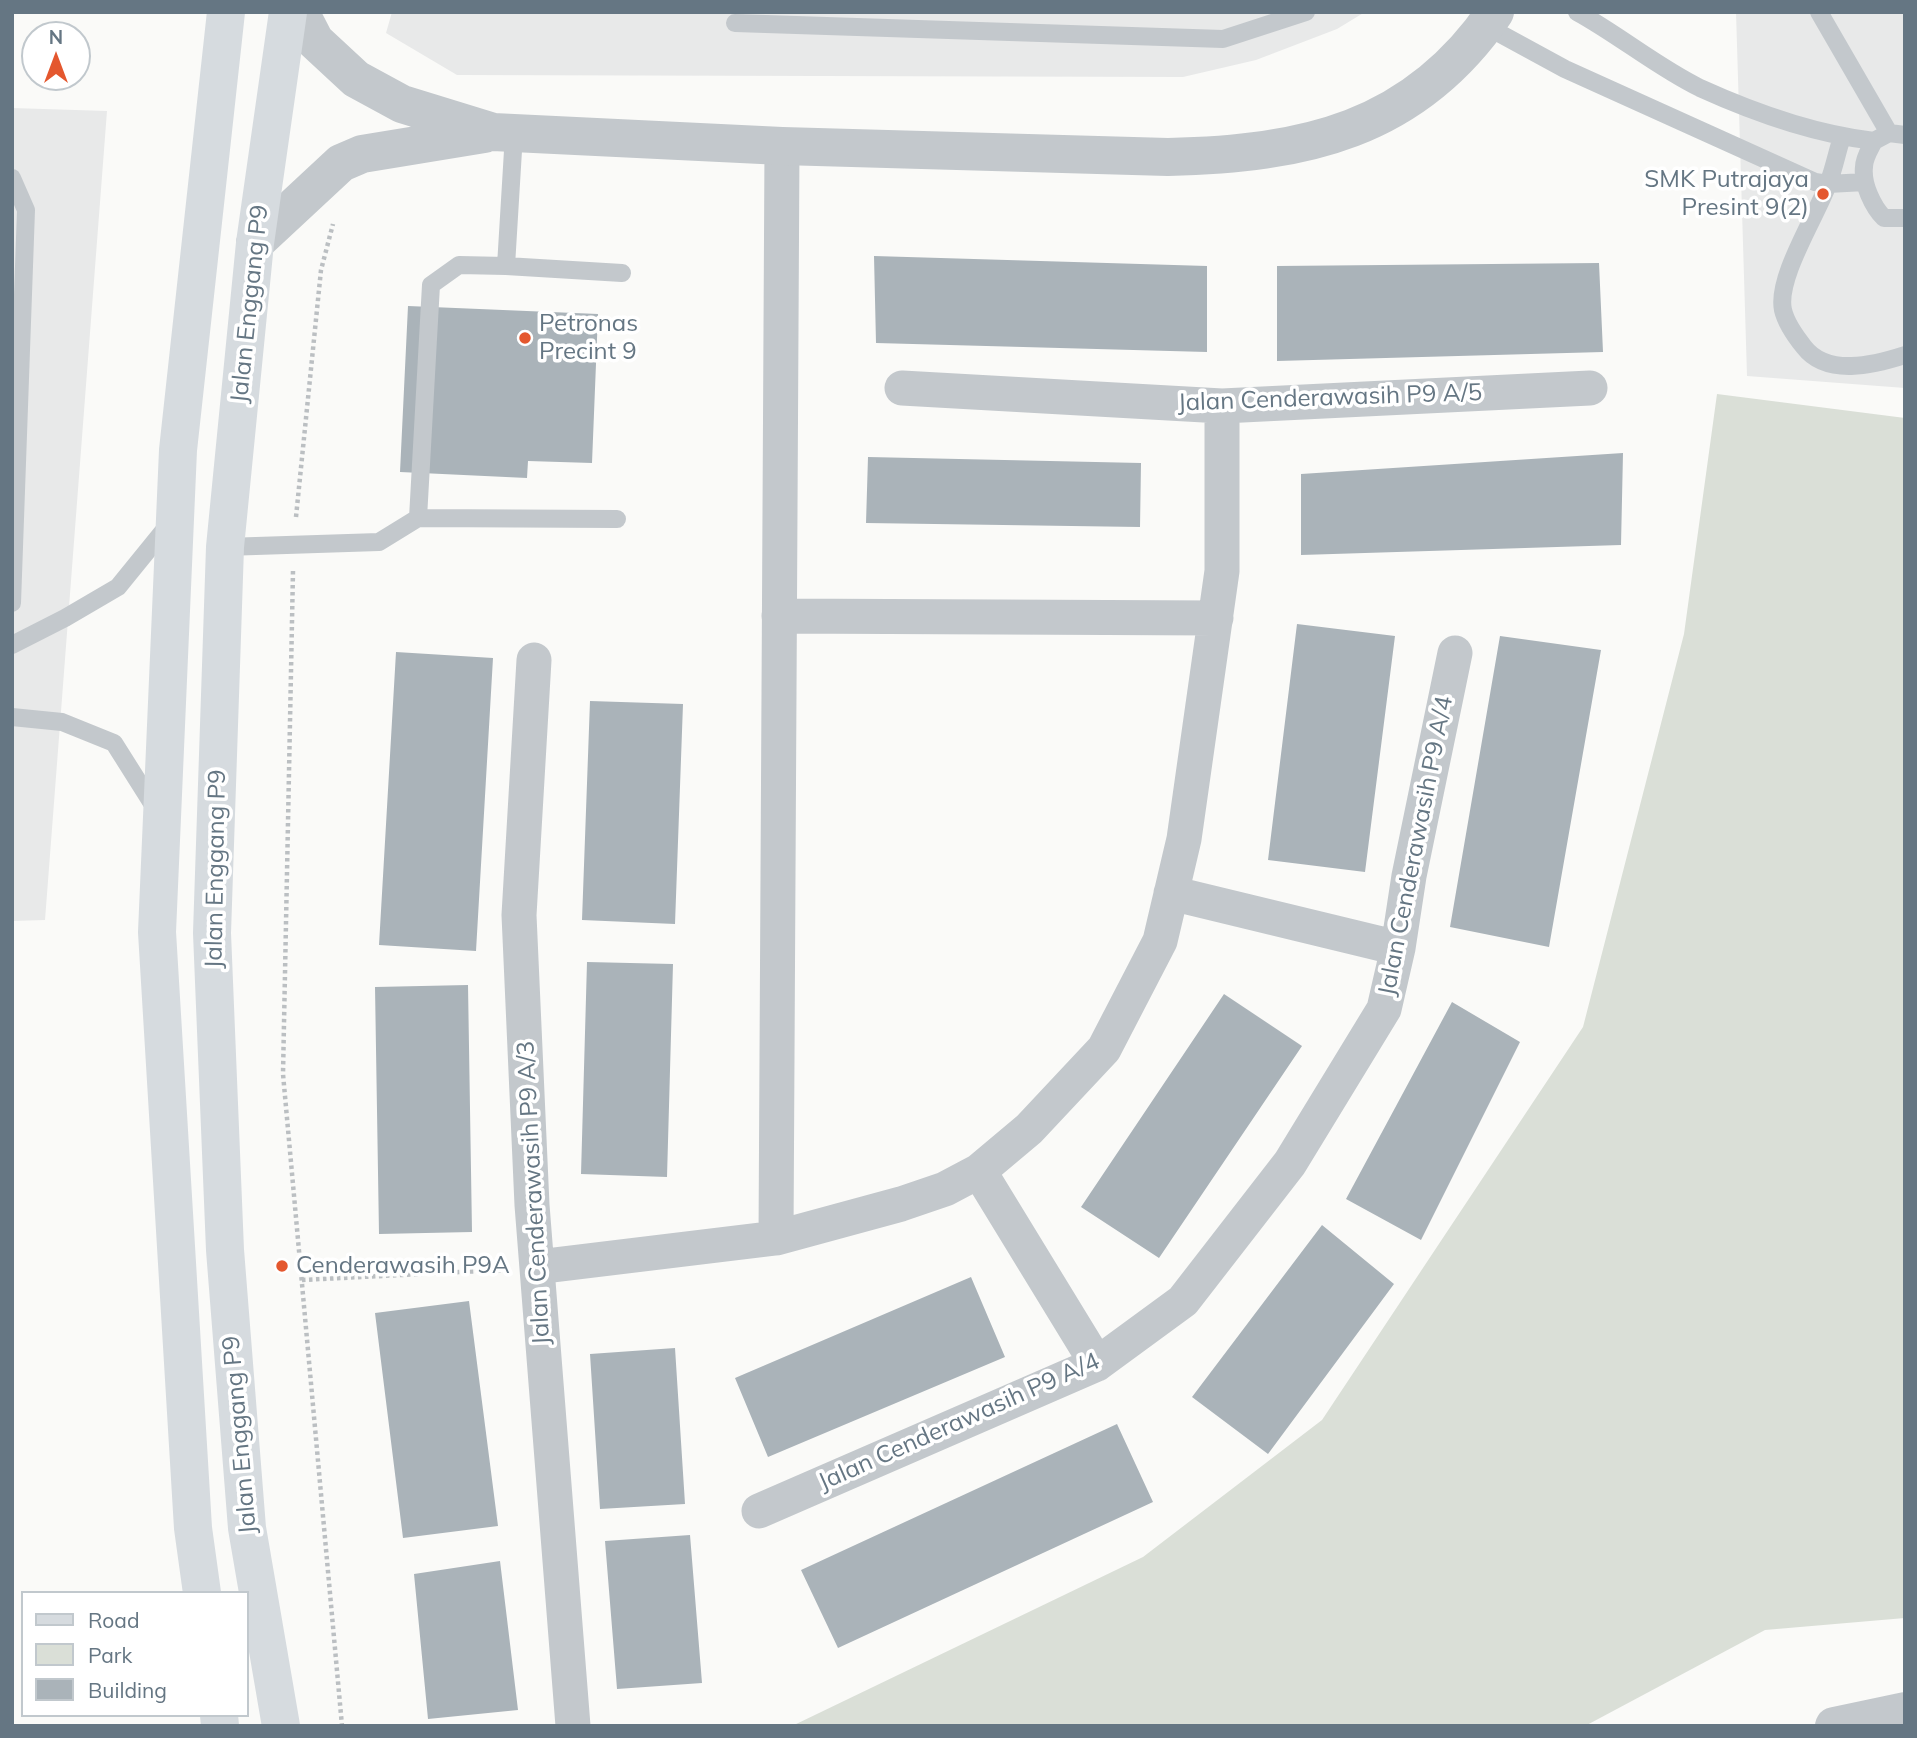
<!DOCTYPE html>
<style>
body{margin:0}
#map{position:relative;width:1917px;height:1738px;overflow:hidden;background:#fafaf8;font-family:Mulish,sans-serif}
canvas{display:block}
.frame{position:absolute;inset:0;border:14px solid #657683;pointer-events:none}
.legend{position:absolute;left:21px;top:1591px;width:228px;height:126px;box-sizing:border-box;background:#fff;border:2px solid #c1c8cd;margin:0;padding:9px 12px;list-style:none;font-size:21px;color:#657683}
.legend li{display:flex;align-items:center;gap:14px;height:35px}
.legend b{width:35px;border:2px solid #c1c8cd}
.north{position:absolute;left:21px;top:21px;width:70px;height:70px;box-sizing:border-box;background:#fff;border:2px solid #c1c8cd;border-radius:50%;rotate:0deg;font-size:19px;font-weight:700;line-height:28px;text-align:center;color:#657683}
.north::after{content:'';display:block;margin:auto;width:24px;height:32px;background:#e4572e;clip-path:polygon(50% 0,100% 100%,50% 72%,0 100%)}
</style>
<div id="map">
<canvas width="1917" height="1738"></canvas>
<div class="frame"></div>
<ul class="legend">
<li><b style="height:9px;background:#d6dbdf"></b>Road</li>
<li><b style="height:19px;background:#dadfd7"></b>Park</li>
<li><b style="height:19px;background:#aab3b9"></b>Building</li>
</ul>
<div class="north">N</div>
</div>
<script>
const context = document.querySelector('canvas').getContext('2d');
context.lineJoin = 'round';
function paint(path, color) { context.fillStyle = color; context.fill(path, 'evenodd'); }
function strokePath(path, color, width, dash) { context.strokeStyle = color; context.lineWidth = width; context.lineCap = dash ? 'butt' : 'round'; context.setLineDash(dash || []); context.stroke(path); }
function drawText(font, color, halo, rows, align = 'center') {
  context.font = font + ' Mulish,sans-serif'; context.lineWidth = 7; context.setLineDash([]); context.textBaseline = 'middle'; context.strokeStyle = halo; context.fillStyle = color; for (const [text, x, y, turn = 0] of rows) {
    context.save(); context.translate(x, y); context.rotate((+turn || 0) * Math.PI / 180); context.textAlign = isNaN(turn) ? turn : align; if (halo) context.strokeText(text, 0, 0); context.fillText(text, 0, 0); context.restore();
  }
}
paint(new Path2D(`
 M392,12h973l-28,17 -81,31 -73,17 -726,-2 -71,-42z
 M1736,12h169v376l-158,-12z
 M12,108l95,3 -62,809 -33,1z`), '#e8e9e9');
paint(new Path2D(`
 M1717,394l188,24v1200l-140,12 -180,96h-793l351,-169 179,-137 261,-393 101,-393z`), '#dadfd7');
paint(new Path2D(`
 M874,256l333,10v86l-331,-9z
 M1599,263l4,89 -326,9v-95z
 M408,306l190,8 -6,149 -64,-2 -1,17 -127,-6z
 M1623,453l-2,92 -320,10v-81z
 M868,457l273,6 -1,64 -274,-4z
 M1297,624l98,12 -30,236 -97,-12z
 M1500,636l101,14 -52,297 -99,-20z
 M396,652l97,6 -17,293 -97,-6z
 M590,701l93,3 -8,220 -93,-4z
 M587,962l86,2 -6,213 -86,-3z
 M468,985l4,247 -93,2 -4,-247z
 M1224,994l78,52 -143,212 -78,-51z
 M1452,1002l68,40 -99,198 -75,-41z
 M1322,1225l72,59 -126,170 -76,-57z
 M971,1277l34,80 -237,100 -33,-79z
 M469,1301l29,225 -95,12 -28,-225z
 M675,1348l10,156 -85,5 -10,-155z
 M1117,1424l36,78 -315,146 -37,-78z
 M690,1535l12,148 -85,6 -12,-148z
 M500,1561l18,149 -90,9 -14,-145z`), '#aab3b9');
strokePath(new Path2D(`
 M296,517l25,-247 12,-46
 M293,571l-10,503 59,652
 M302,1280l199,-10`), '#bbbfc2', 4.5, [3.5, 3.5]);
strokePath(new Path2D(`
 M1577,12c42,23 80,55 123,76 55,25 114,46 174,53
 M1819,12l70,121
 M735,23l488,16 83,-27
 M1486,26l79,43 250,113 13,2 37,-2
 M1905,135l-16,-2 -15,8c-4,8 -10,17 -10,26 -2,17 9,40 20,51h21
 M1842,137c-5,15 -8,32 -14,47 -11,31 -52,94 -45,126 3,13 13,27 21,37 23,30 70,18 101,8
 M12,178l14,32 -14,393
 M506,266l116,7
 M418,518l199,1
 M225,547l154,-5 39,-24 13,-233 28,-20 47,1 8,-132
 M12,645l53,-27 53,-31 52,-64
 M12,717l50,5 52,21 41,65`), '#c3c8cc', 18);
strokePath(new Path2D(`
 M902,388l320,18 368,-18
 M779,616l437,2
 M534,660l-15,255 13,290 41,521
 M1171,893l227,55
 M979,1171l118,193
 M776,1238l6,-1092
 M537,1267l239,-29 125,-34 44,-15 34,-18 50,-42 75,-80 56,-108 24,-102 38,-268v-165
 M759,1511l338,-147 86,-63 107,-138 94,-154 14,-61 11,-72 46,-223`), '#c3c8cc', 35);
strokePath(new Path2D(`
 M300,12l15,29 41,38 46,25 91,28 289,14 386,11c135,-3 246,-26 327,-145
 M255,243l86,-80 21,-9 122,-20
 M1834,1726l71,-15`), '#c3c8cc', 38);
strokePath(new Path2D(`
 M202,1593l-9,-65 -36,-596 21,-482 48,-438
 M219,1715l1,11
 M281,1726l-34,-198 -22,-278 -13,-317 13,-386 30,-304 33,-231`), '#d6dbdf', 38);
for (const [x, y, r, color] of [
 [1823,194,7,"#e4572e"],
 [525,338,7,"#e4572e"],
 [282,1266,7,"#e4572e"]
]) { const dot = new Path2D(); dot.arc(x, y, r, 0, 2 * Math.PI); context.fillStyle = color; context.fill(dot); strokePath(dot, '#fff', 2.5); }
drawText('24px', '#657683', '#fff', [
 ["SMK Putrajaya",1809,180,"right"],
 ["Presint 9(2)",1809,208,"right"],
 ["Petronas",539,324],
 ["Precint 9",539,352],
 ["Cenderawasih P9A",296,1266]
], 'left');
drawText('24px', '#657683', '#fff', [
 ["Jalan Enggang P9",250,304,-84],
 ["Jalan Cenderawasih P9 A/5",1330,398,-2],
 ["Jalan Cenderawasih P9 A/4",1416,846,-79],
 ["Jalan Enggang P9",216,869,-89],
 ["Jalan Cenderawasih P9 A/3",534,1193,-93],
 ["Jalan Cenderawasih P9 A/4",959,1422,-24],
 ["Jalan Enggang P9",240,1435,-95]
]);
</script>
